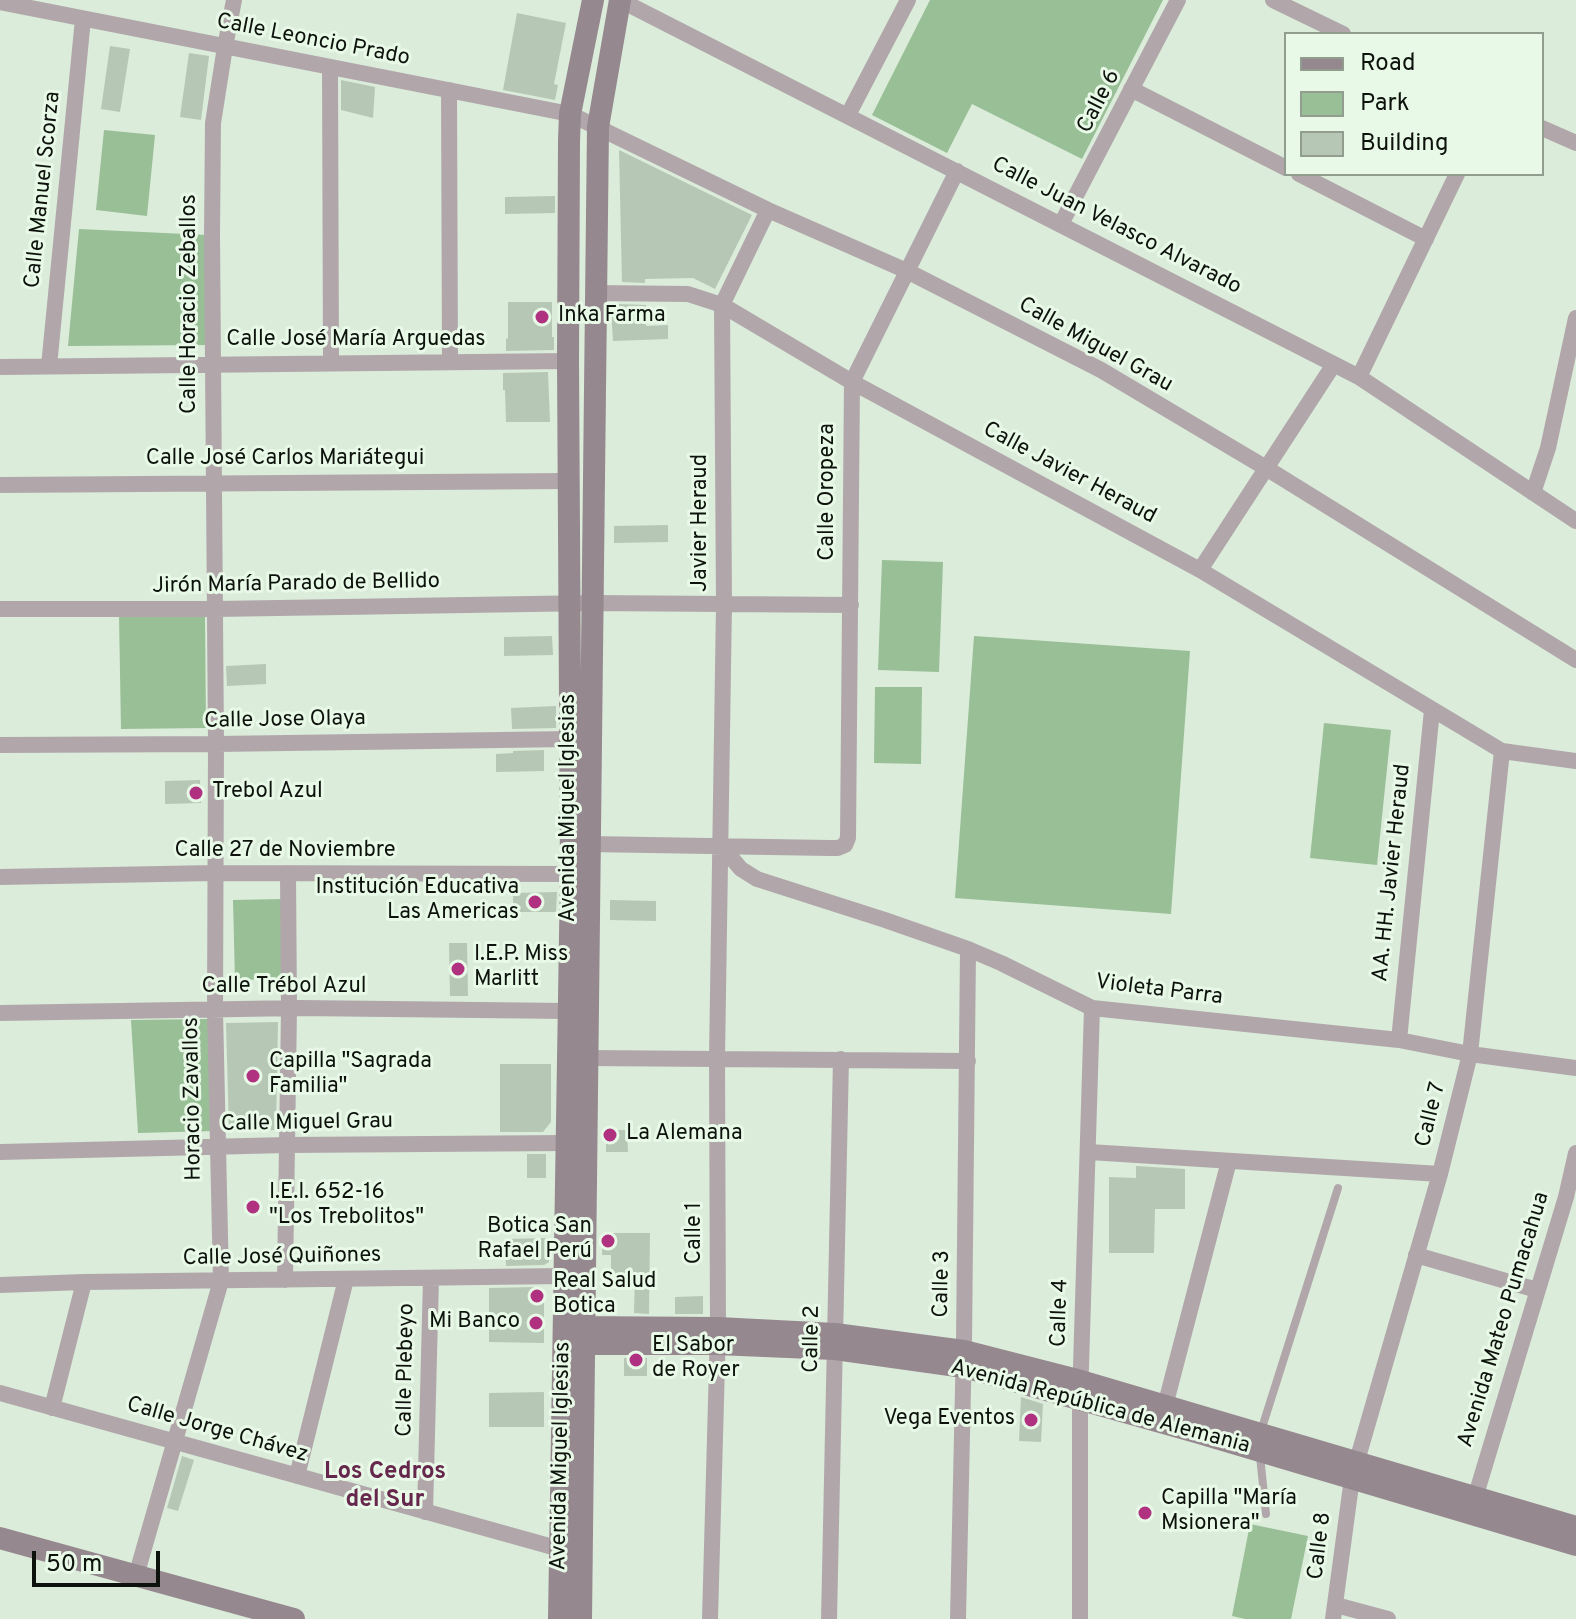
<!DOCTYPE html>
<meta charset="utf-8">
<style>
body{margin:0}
#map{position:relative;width:1576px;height:1619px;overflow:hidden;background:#dbecda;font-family:Overpass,sans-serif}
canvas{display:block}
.legend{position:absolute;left:1284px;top:32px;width:260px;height:144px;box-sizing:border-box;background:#e8f9e7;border:2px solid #909d8f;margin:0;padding:10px 14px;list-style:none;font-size:24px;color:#0d120c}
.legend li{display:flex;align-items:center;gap:16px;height:40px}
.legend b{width:40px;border:2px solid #909d8f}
.scale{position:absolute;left:32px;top:1551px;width:128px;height:36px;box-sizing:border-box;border:4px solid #0d120c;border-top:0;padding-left:10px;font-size:24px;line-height:28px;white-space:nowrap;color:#0d120c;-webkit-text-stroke:6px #e8f9e7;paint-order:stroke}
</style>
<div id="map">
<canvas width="1576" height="1619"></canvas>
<ul class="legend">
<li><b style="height:10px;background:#96888f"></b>Road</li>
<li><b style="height:22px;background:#99bf96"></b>Park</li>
<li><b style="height:22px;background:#b7c7b6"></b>Building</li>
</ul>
<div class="scale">50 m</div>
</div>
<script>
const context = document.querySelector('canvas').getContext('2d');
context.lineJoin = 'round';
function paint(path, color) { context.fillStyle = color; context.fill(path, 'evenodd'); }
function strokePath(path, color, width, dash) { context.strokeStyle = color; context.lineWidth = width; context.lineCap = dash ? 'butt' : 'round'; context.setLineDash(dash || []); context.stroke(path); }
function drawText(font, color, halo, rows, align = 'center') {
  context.font = font + ' Overpass,sans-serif'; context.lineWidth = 6; context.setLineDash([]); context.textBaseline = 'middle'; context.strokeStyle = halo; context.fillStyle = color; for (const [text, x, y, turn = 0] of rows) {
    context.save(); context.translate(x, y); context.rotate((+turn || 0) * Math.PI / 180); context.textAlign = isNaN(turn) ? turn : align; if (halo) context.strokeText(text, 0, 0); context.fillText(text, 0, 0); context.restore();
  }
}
paint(new Path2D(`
 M930,0h233l-81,159 -110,-55 -25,49 -75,-38z
 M104,130l51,5 -8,81 -51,-6z
 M79,229l128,6v110l-139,1z
 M882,560l61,2 -4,110 -61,-2z
 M205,615l1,113 -85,1 -2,-113z
 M974,636l216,15 -19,263 -216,-16z
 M875,687h47l-1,77 -47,-1z
 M1324,723l67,7 -14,135 -67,-7z
 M282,899l2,80 -49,1 -2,-80z
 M208,1019l5,112 -75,2 -7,-113z
 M1250,1524l58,12 -17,83h-46l-13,-3z`), '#99bf96');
paint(new Path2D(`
 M517,13l49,10 -12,61 4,1 -3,15 -52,-10z
 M110,46l20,3 -10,63 -19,-3z
 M189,53l20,3 -8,64 -21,-3z
 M341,80l34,7 -2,31 -32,-8z
 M619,150l133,65 -37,74 -22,-11 -48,1v4l-23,-1z
 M555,196v17l-50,1v-17z
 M508,302h44v35h2v13l-48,1v-12l2,-1z
 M616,304l30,1v21l22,-1v14l-55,2 -2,-32z
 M548,372l2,50h-44l-1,-32h-2v-17z
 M668,525v17l-54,1v-17z
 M552,636l1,19 -49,1v-19z
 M266,664v20l-39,2 -1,-20z
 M556,706v22l-44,1 -1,-21z
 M544,750v21l-48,1v-18l17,-1v-2z
 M200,780l1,23 -36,1v-23z
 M557,892l-1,20h-43v-19z
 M610,900l46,1v20l-46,-1z
 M449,943h18l1,53h-18z
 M278,1022l-2,108 -47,1 -3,-108z
 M500,1064h51v58l-8,10h-43z
 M606,1130h21l1,22h-22z
 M527,1154h19v24h-19z
 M1136,1166l49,3v40h-30l-1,44h-45v-76l27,1z
 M603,1233h47l-1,81 -15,-1 1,-40 -24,1v-19h-9z
 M549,1238v24l-5,3 -38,1 -1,-27z
 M535,1287l9,7v49l-55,-1v-54z
 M703,1296v18h-28v-17z
 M624,1358h23v18h-23z
 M544,1392v35h-55v-34z
 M1021,1397l22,7 -2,38 -22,-1z
 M182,1456l12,4 -16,51 -11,-3z`), '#b7c7b6');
strokePath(new Path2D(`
 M1260,1434l78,-246
 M1260,1456l6,58`), '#b1a7ab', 8);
strokePath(new Path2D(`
 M620,0l739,377 217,144
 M1273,0l70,34
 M0,2l570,112 198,96 139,61 194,99 165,98 310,192
 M330,67l1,296
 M1131,89l155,79
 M449,90l1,272
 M848,115l60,-115
 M1542,128l34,15
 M1299,174l127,65
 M1061,224l117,-224
 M596,293l92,1 34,11 130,77 348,188 302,181 74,10
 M49,366l34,-347
 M0,367l568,-6
 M1359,377l98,-203
 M0,485l569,-4
 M1533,493l15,-45 28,-130
 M1200,570l134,-206
 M0,609h215l378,-6 258,2
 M0,745l216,-1 355,-5
 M589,844l241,4h8l7,-3 3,-7 4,-456 105,-211
 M722,847l19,22 16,10 128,41 83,29 33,14 91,45 307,32 71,14 106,14
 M0,877l215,-4 356,1
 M0,1013l298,-5 270,3
 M1399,1040l33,-330
 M588,1058l380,3
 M0,1152l287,-7 279,-2
 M1089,1152l351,22
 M1416,1255l121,35
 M285,1280l4,-271 -1,-136
 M0,1285l84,-3 480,-6
 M0,1393l560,156
 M1165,1406l64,-245
 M52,1408l32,-126
 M297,1476l49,-197
 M1475,1498l91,-301 10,-44
 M425,1512l6,-234
 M136,1576l85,-295 -6,-271 1,-266 -4,-510 1,-111 12,-76 9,-47
 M1336,1605l52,14
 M710,1619l8,-291 -1,-270 7,-454 -2,-299 46,-95
 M829,1619l12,-560
 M958,1619l6,-277 4,-393
 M1080,1619v-220l12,-391
 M1333,1619l19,-141 88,-304 30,-120 32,-303`), '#b1a7ab', 16);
strokePath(new Path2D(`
 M571,1327l147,1 117,6 129,17 117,30 495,146
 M569,1344h148l118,5 129,18 235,66 377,112
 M0,1538l294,81
 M559,1619l12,-745 -3,-513 1,-220 1,-27 23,-114
 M581,1619l17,-1492 22,-127`), '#96888f', 22);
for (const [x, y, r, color] of [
 [542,317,8,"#af3180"],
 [196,793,8,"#af3180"],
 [535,902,8,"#af3180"],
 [458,969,8,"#af3180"],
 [253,1076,8,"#af3180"],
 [610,1135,8,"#af3180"],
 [253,1207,8,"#af3180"],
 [608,1241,8,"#af3180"],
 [537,1296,8,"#af3180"],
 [536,1323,8,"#af3180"],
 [636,1360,8,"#af3180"],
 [1031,1420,8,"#af3180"],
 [1145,1513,8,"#af3180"]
]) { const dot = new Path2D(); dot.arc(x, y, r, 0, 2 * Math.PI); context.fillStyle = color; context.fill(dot); strokePath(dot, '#e8f9e7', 3); }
drawText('22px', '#0d120c', '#e8f9e7', [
 ["Calle Leoncio Prado",313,41,11],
 ["Calle 6",1100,102,-63],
 ["Calle Manuel Scorza",44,190,-84],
 ["Calle Juan Velasco Alvarado",1116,227,27],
 ["Calle Horacio Zeballos",191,304,-90],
 ["Calle José María Arguedas",356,341],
 ["Calle Miguel Grau",1095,346,29],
 ["Calle José Carlos Mariátegui",285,460],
 ["Calle Javier Heraud",1069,474,28],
 ["Calle Oropeza",829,492,-90],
 ["Javier Heraud",702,523,-90],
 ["Jirón María Parado de Bellido",296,585,-1],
 ["Calle Jose Olaya",285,721,-1],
 ["Avenida Miguel Iglesias",570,808,-90],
 ["Calle 27 de Noviembre",285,852],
 ["AA. HH. Javier Heraud",1393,873,-84],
 ["Calle Trébol Azul",284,988],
 ["Violeta Parra",1159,991,7],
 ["Horacio Zavallos",194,1099,-91],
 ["Calle 7",1432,1115,-76],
 ["Calle Miguel Grau",307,1124,-1],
 ["Calle 1",696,1233,-90],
 ["Calle José Quiñones",282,1258,-1],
 ["Calle 3",943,1284,-89],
 ["Calle 4",1061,1313,-88],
 ["Avenida Mateo Pumacahua",1505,1320,-73],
 ["Calle 2",813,1339,-89],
 ["Calle Plebeyo",407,1370,-89],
 ["Avenida República de Alemania",1100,1408,15],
 ["Calle Jorge Chávez",217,1431,16],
 ["Avenida Miguel Iglesias",562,1456,-89],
 ["Calle 8",1321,1546,-83]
]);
drawText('22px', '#0d120c', '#e8f9e7', [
 ["Inka Farma",558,317],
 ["Trebol Azul",212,793],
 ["Institución Educativa",519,889,"right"],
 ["Las Americas",519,914,"right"],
 ["I.E.P. Miss",474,956],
 ["Marlitt",474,981],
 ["Capilla \"Sagrada",269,1063],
 ["Familia\"",269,1088],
 ["La Alemana",626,1135],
 ["I.E.I. 652-16",269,1194],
 ["\"Los Trebolitos\"",269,1219],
 ["Botica San",592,1228,"right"],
 ["Rafael Perú",592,1253,"right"],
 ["Real Salud",553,1283],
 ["Botica",553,1308],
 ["Mi Banco",520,1323,"right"],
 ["El Sabor",652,1347],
 ["de Royer",652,1372],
 ["Vega Eventos",1015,1420,"right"],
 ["Capilla \"María",1161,1500],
 ["Msionera\"",1161,1525]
], 'left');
drawText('bold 24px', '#65274b', '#e8f9e7', [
 ["Los Cedros",385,1473],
 ["del Sur",385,1501]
]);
</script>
